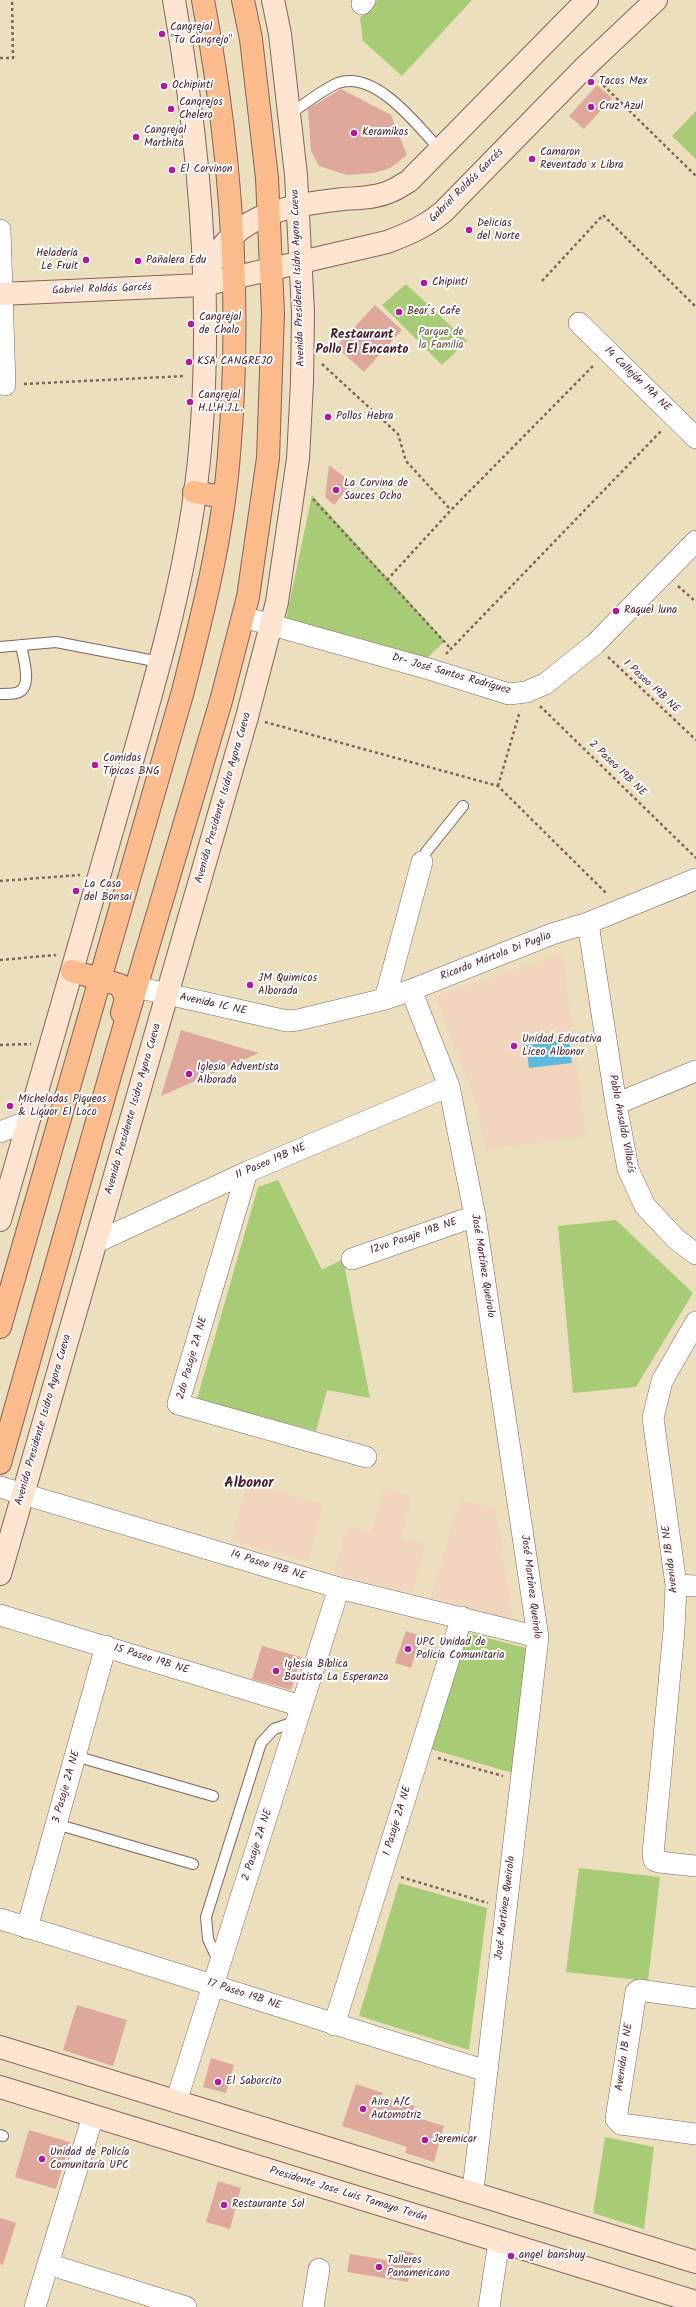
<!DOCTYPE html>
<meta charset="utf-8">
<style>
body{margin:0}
canvas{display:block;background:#ecdfbd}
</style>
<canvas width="696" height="2307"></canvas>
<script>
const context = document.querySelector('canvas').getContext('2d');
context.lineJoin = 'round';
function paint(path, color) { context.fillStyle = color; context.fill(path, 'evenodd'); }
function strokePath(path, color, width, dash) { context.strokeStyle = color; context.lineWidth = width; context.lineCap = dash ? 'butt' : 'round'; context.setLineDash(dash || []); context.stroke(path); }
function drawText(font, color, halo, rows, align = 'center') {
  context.font = font + ' Kalam,sans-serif'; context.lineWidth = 4; context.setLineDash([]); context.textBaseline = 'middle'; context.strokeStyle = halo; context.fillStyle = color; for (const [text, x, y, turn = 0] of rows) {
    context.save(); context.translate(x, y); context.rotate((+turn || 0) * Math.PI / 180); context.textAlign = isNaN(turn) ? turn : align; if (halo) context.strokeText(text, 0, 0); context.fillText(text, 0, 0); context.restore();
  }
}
paint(new Path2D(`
 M563,953l23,183 -100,14 -12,-54 -39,-100z
 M246,1482l78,22 -16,58 -77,-22z
 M383,1488l29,8 -11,42 24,6 -13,50 -78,-21 13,-47 24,6z
 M459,1500l37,8 17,113 -82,-23z`), '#f1d5bd');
paint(new Path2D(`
 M377,0h95l-70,76 -39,-35 -3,-23z
 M696,111v48l-24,-23z
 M406,284l61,57 -25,24 -60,-60z
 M312,495l133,146 -21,20 -138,-42z
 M278,1180l44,90 21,-11 27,139 -43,-8 -11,41 -119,-32 61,-212z
 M616,1220l77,73 -57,94 -63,6 -15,-167z
 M465,1632l65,17 -14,125 -89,-26z
 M579,1868l81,9 -12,104 -82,-9z
 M399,1883l88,25 -18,142 -110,-34z
 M605,2137l49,10 -10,82 -51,-16z`), '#a8cc75');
paint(new Path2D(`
 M569,1040l3,23 -43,5 -3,-23z`), '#5eb9dc');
paint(new Path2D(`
 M597,85l15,13 -28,31 -15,-13z
 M341,89l50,26 16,40 -17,13 -16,5 -27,2 -28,-9 -8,-15 -3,-42z
 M375,305l27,25 -38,42 -28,-25z
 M329,465l23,18 -18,22 -9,-8z
 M181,1030l78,23 -98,43z
 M406,1631l15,5 -10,32 -16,-5z
 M262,1646l39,11 -10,33 -39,-11z
 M77,2005l50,15 -14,46 -50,-16z
 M211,2058l23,7 -8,28 -23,-6z
 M356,2084l27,9 -2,4 34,9 -3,10 32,10 -10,36 -29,-9 2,-6 -65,-21z
 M29,2130l41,12 -14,47 -41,-12z
 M218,2181l23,7 -11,41 -24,-7z
 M0,2218l16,5 -13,42 -3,-1z
 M399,2250l15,3 -6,29 -61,-10 3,-18 47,8z`), '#dea89b');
const lane = new Path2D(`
 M289,114c15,-9 34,-25 49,-31 38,-13 80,43 102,67
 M0,647l56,-5 104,20
 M0,694c5,0 11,0 16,-1 18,-4 7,-35 5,-48
 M422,862l4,-10 37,-46
 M75,1756l138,40
 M56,1824l137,40
 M219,1963l-11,-24 -2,-22 55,-174 13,-14 23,-8
 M0,2135l3,1`);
const street = new Path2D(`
 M362,4l3,-4
 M0,230l5,155
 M579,323l117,115
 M243,617l186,52 80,25 17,-2 19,-8 50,-40 101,-103
 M588,923l28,181 12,65 17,37 31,33 20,15
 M136,987l151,34 11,-1 87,-21 26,-9 141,-56 36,-11 108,-44
 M411,990l38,96 26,130 63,421 -64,544 -3,11
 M385,999l37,-137
 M616,1104l80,-33
 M0,1132l28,-11
 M247,1172l-69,232 188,53
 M95,1243l152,-71 202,-86
 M352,1259l123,-43
 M696,1322l-34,59 -9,37 23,167 -2,45 -21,224 1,6 5,2 37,4
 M0,1487l339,101 199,49
 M676,1585l20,1
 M0,1615l301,91
 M0,1919c163,49 324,103 487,152
 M27,1928l79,-282
 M696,1998l-57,-8 -3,2 -20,127 5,5 75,10
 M334,2025l128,-408
 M176,2102l163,-514
 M48,2264l138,43
 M35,2307l58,-191
 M313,2307l6,-38
 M489,2307l10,-66`);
const secondary = new Path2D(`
 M205,280c21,-65 79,-74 138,-81 15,-1 34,-1 48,-8 6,-2 12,-7 18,-10l178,-181
 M0,294l203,-9 184,-43c21,-8 38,-15 56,-30l142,-145 71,-67
 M0,1220c39,-136 79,-273 118,-410 34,-118 71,-237 82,-360 13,-149 0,-303 -26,-450
 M0,1574l247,-857 30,-115 21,-143 4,-77 1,-70 -7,-137 -16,-141 -7,-34
 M0,2047l696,215
 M0,2087l696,215`);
const primary = new Path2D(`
 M194,492l29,5
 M72,971l48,14 6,13 -4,15
 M0,1327l183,-636c20,-78 40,-157 46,-237 13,-151 2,-306 -26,-454
 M0,1463l115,-405 106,-357 27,-104 20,-139 5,-145 -6,-135 -16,-139 -8,-39`);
strokePath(lane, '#83625e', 12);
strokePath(street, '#83625e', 22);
strokePath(secondary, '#83625e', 24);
strokePath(primary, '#83625e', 24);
strokePath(new Path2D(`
 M0,58h13l-1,-58
 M599,81l97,95
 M542,281l61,-66 93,92
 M322,364l76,70 8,27 45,49
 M24,384l161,-8
 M313,499l138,150
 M387,580l64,-70 144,-146
 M678,586l18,16
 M446,654l216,-224
 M608,657l88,83
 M540,706l156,152
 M265,722l233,64 109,108
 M498,786l22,-75
 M0,881l80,-6
 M0,960l56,-5
 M0,1045l31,-1
 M438,1758l65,18
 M401,1877l87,26`), '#83625e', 2.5, [3, 3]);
strokePath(lane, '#fff', 10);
strokePath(street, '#fff', 21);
strokePath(secondary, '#fde4d1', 22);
strokePath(primary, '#fbbb8d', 22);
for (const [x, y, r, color] of [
 [162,34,4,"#b5179e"],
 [591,82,4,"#b5179e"],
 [164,86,4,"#b5179e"],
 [591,107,4,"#b5179e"],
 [171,109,4,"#b5179e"],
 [354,133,4,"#b5179e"],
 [136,137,4,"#b5179e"],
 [532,159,4,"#b5179e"],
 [172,170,4,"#b5179e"],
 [469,230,4,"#b5179e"],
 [86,260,4,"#b5179e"],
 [138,261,4,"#b5179e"],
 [424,283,4,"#b5179e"],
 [399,312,4,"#b5179e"],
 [191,324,4,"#b5179e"],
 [189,362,4,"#b5179e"],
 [190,402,4,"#b5179e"],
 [328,417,4,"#b5179e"],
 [336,490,4,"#b5179e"],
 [616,611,4,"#b5179e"],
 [95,765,4,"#b5179e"],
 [76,891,4,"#b5179e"],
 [250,985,4,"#b5179e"],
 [514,1046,4,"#b5179e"],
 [189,1074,4,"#b5179e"],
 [10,1106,4,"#b5179e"],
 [408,1649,4,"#b5179e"],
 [276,1671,4,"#b5179e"],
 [218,2082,4,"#b5179e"],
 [363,2109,4,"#b5179e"],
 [425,2140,4,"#b5179e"],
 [42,2159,4,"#b5179e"],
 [224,2205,4,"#b5179e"],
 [511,2256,4,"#b5179e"],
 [379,2267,4,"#b5179e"]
]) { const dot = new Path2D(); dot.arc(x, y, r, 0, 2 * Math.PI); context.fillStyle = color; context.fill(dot); strokePath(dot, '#fff', 1.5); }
drawText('11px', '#4a1f2b', '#fff', [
 ["Cangrejal",170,28],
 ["\"Tu Cangrejo\"",170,41],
 ["Tacos Mex",599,82],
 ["Ochipinti",172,86],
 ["Cangrejos",179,103],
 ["Chelero",179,116],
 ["Cruz Azul",599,107],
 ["Cangrejal",144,131],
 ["Marthita",144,144],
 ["Keramikos",362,133],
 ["Camaron",540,153],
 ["Reventado x Libra",540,166],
 ["El Corvinon",180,170],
 ["Delicias",477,224],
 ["del Norte",477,237],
 ["Heladeria",78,254,"right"],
 ["Le Fruit",78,267,"right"],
 ["Pañalera Edu",146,261],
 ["Chipinti",432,283],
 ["Bear´s Cafe",407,312],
 ["Cangrejal",199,318],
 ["de Chalo",199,331],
 ["KSA CANGREJO",197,362],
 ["Cangrejal",198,396],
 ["H.L.H.J.L.",198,409],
 ["Pollos Hebra",336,417],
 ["La Corvina de",344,484],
 ["Sauces Ocho",344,497],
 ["Raquel luna",624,611],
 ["Comidas",103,759],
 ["Típicas BNG",103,772],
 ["La Casa",84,885],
 ["del Bonsai",84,898],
 ["JM Quimicos",258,979],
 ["Alborada",258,992],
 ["Unidad Educativa",522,1040],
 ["Liceo Albonor",522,1053],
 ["Iglesia Adventista",197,1068],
 ["Alborada",197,1081],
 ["Micheladas Piqueos",18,1100],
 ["& Liquor El Loco",18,1113],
 ["UPC Unidad de",416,1643],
 ["Policia Comunitaria",416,1656],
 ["Iglesia Bíblica",284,1665],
 ["Bautista La Esperanza",284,1678],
 ["El Saborcito",226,2082],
 ["Aire A/C",371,2103],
 ["Automotriz",371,2116],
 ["Jeremicar",433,2140],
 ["Unidad de Policía",50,2153],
 ["Comunitaría UPC",50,2166],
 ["Restaurante Sol",232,2205],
 ["angel banshuy",519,2256],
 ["Talleres",387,2261],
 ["Panamericano",387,2274]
], 'left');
drawText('11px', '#4a1f2b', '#fff', [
 ["Gabriel Roldós Garcés",467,186,-45],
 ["Avenida Presidente Isidro Ayora Cueva",299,278,-92],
 ["Gabriel Roldós Garcés",102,290,-2],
 ["14 Callejón 19A NE",637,380,44],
 ["Dr- José Santos Rodríguez",451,675,16],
 ["1 Paseo 19B NE",651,687,43],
 ["2 Paseo 19B NE",617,769,44],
 ["Avenida Presidente Isidro Ayora Cueva",224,798,-74],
 ["Ricardo Mórtola Di Puglia",496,957,-21],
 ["Avenida 1C NE",213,1005,12],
 ["Avenida Presidente Isidro Ayora Cueva",134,1109,-74],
 ["Pablo Ansaldo Villacís",621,1124,79],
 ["11 Paseo 19B NE",271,1162,-23],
 ["12vo Pasaje 19B NE",414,1237,-19],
 ["José Martínez Queirolo",482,1266,81],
 ["2do Pasaje 2A NE",193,1358,-74],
 ["Avenida Presidente Isidro Ayora Cueva",44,1420,-74],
 ["Avenida 1B NE",671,1559,-97],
 ["14 Paseo 19B NE",268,1566,17],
 ["José Martínez Queirolo",530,1587,83],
 ["15 Paseo 19B NE",151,1660,17],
 ["3 Pasaje 2A NE",67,1787,-74],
 ["1 Pasaje 2A NE",398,1821,-73],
 ["2 Pasaje 2A NE",258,1845,-72],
 ["José Martínez Queirolo",506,1908,-83],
 ["17 Paseo 19B NE",244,1995,18],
 ["Avenida 1B NE",625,2057,-82],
 ["Presidente Jose Luis Tamayo Terán",348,2195,17]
]);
drawText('11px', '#665341', '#fff', [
 ["Parque de",441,333],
 ["la Familia",441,346]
]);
drawText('bold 13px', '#4a1f2b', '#fff', [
 ["Restaurant",362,336],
 ["Pollo El Encanto",362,351]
]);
drawText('bold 15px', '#4a1f2b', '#fff', [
 ["Albonor",249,1484]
]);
</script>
